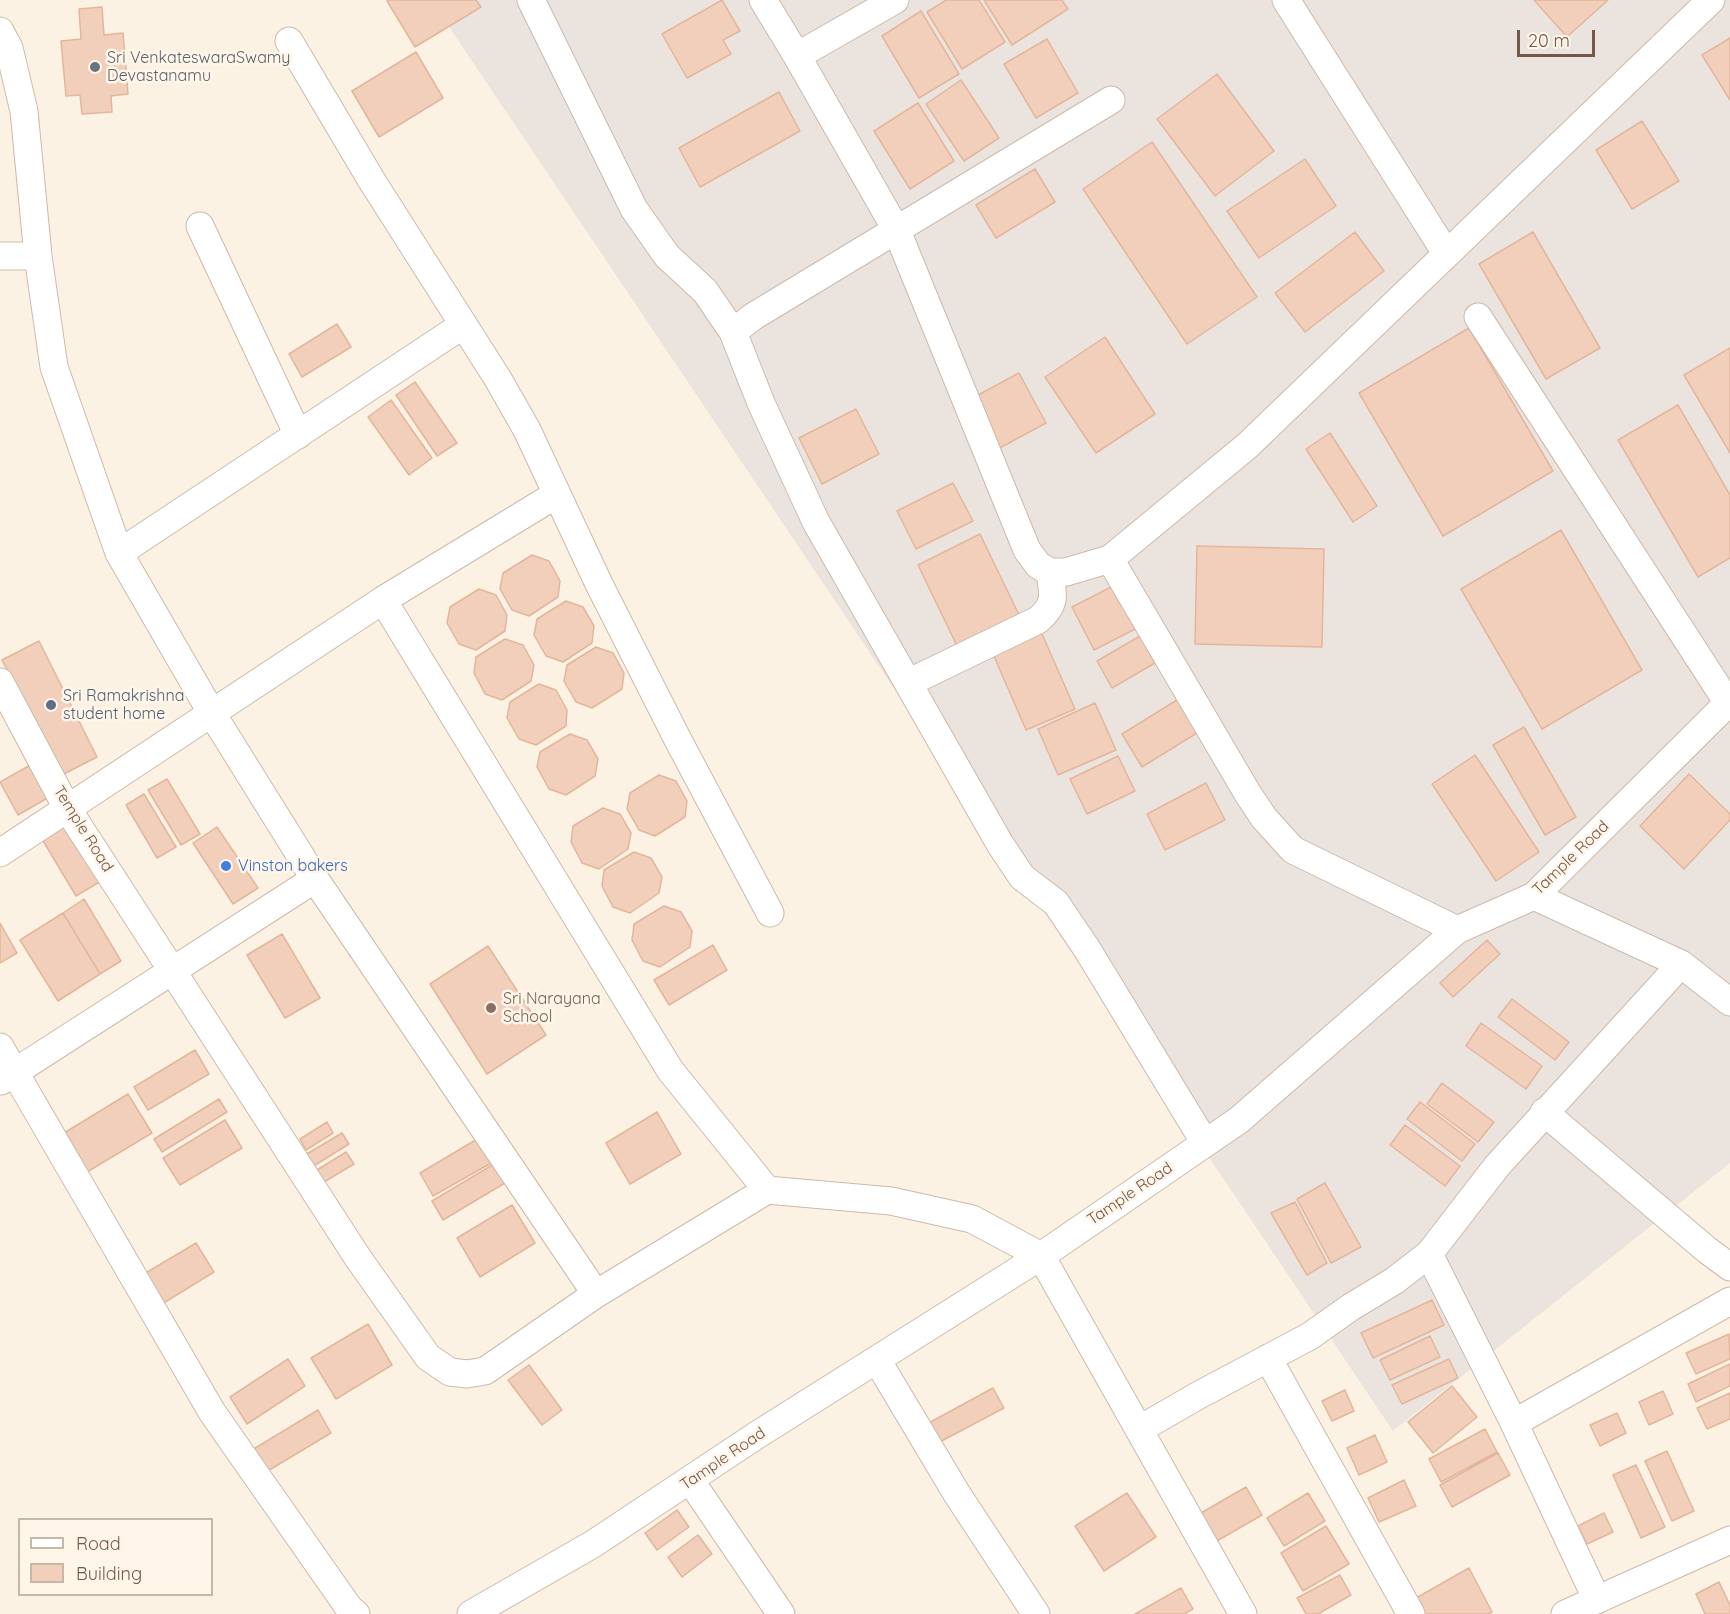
<!DOCTYPE html>
<style>
body{margin:0}
#map{position:relative;width:1730px;height:1614px;overflow:hidden;background:#fcf2e3;font-family:Quicksand,sans-serif}
canvas{display:block}
.legend{position:absolute;left:18px;top:1518px;width:195px;height:78px;box-sizing:border-box;background:#fff6e9;border:2px solid #c7b7a9;margin:0;padding:8px 10px;list-style:none;font-size:18px;color:#73584a}
.legend li{display:flex;align-items:center;gap:12px;height:30px}
.legend b{width:30px;border:2px solid #c7b7a9}
.scale{position:absolute;left:1517px;top:30px;width:78px;height:27px;box-sizing:border-box;border:3px solid #73584a;border-top:0;padding-left:8px;font-size:18px;line-height:21px;white-space:nowrap;color:#73584a;-webkit-text-stroke:4px #fff6e9;paint-order:stroke}
</style>
<div id="map">
<canvas width="1730" height="1614"></canvas>
<ul class="legend">
<li><b style="height:8px;background:#fff"></b>Road</li>
<li><b style="height:16px;background:#f1cfbb"></b>Building</li>
</ul>
<div class="scale">20 m</div>
</div>
<script>
const context = document.querySelector('canvas').getContext('2d');
context.lineJoin = 'round';
function paint(path, color) { context.fillStyle = color; context.fill(path, 'evenodd'); }
function strokePath(path, color, width, dash) { context.strokeStyle = color; context.lineWidth = width; context.lineCap = dash ? 'butt' : 'round'; context.setLineDash(dash || []); context.stroke(path); }
function drawText(font, color, halo, rows, align = 'center') {
  context.font = font + ' Quicksand,sans-serif'; context.lineWidth = 5; context.setLineDash([]); context.textBaseline = 'middle'; context.strokeStyle = halo; context.fillStyle = color; for (const [text, x, y, turn = 0] of rows) {
    context.save(); context.translate(x, y); context.rotate((+turn || 0) * Math.PI / 180); context.textAlign = isNaN(turn) ? turn : align; if (halo) context.strokeText(text, 0, 0); context.fillText(text, 0, 0); context.restore();
  }
}
paint(new Path2D(`
 M431,0h1299v1163l-337,268z`), '#ebe4de');
const building = new Path2D(`
 M388,0h88l5,7 -66,40 -28,-46z
 M722,0l18,31 -17,9 8,14 -44,24 -25,-44z
 M946,0h33l26,42 -43,27 -35,-57z
 M984,0h78l6,9 -56,36z
 M1534,0h74l-41,37z
 M102,7l2,28 19,-2 5,61 -17,2 1,16 -30,2 -2,-19 -14,1 -5,-55 20,-2 -2,-30z
 M921,11l38,63 -40,24 -37,-62z
 M1730,38v62l-28,-45z
 M1047,39l31,54 -42,25 -32,-54z
 M416,52l27,46 -64,39 -27,-46z
 M1217,74l57,77 -59,45 -58,-77z
 M961,80l38,58 -35,23 -38,-57z
 M779,92l21,39 -100,56 -21,-39z
 M918,103l36,58 -44,28 -36,-58z
 M1642,121l37,60 -47,28 -36,-59z
 M1152,142l105,155 -70,47 -104,-155z
 M1305,159l31,47 -77,52 -32,-47z
 M1035,169l20,33 -59,36 -20,-33z
 M1355,232l29,39 -79,61 -30,-39z
 M1533,232l67,116 -54,31 -67,-115z
 M337,324l14,23 -49,30 -13,-23z
 M1469,328l84,143 -110,65 -84,-143z
 M1105,337l50,77 -59,39 -51,-76z
 M1730,348v105l-46,-78z
 M1019,373l27,50 -50,27 -27,-50z
 M415,382l42,61 -20,13 -41,-61z
 M391,400l41,58 -23,17 -41,-58z
 M1678,405l52,90v63l-32,19 -80,-137z
 M856,409l23,45 -57,30 -23,-46z
 M1330,433l47,73 -24,16 -47,-73z
 M953,483l20,38 -57,28 -19,-38z
 M1561,530l81,140 -100,59 -81,-140z
 M980,534l41,85 -62,31 -41,-85z
 M1197,546l127,3 -2,98 -127,-3z
 M532,555l17,6 11,20 -2,16 -29,19 -17,-6 -12,-21 3,-16z
 M1121,582l22,43 -49,25 -22,-43z
 M479,589l17,6 11,20 -2,16 -29,19 -17,-6 -12,-21 3,-16z
 M566,601l17,6 11,19 -2,17 -29,19 -17,-6 -12,-21 3,-16z
 M1038,625l37,84 -49,21 -36,-83z
 M1140,636l15,27 -43,25 -15,-27z
 M505,639l18,6 11,20 -3,16 -29,19 -17,-6 -11,-21 2,-16z
 M39,641l58,116 -37,19 -58,-116z
 M596,647l17,6 11,20 -2,16 -30,19 -16,-6 -12,-21 3,-16z
 M539,684l17,6 11,20 -1,16 -30,19 -17,-6 -12,-21 3,-16z
 M1185,695l20,33 -63,39 -20,-33z
 M1095,703l21,47 -58,25 -20,-46z
 M1524,727l52,90 -31,18 -52,-90z
 M570,734l17,6 11,19 -3,17 -29,19 -17,-6 -12,-22 3,-15z
 M1475,755l64,97 -43,29 -64,-97z
 M1118,756l17,35 -48,23 -17,-35z
 M32,764l19,32 -33,19 -18,-33z
 M1689,774l41,40v6l-46,49 -44,-43z
 M659,775l17,6 11,20 -2,16 -30,19 -16,-6 -12,-21 3,-16z
 M167,779l33,55 -19,11 -33,-55z
 M1206,783l19,37 -60,30 -18,-36z
 M144,794l32,53 -19,11 -31,-53z
 M603,808l17,6 11,19 -3,16 -29,20 -17,-6 -11,-21 2,-16z
 M63,819l38,62 -25,15 -37,-62z
 M217,827l41,61 -25,16 -40,-61z
 M634,852l17,6 11,19 -3,16 -29,20 -17,-6 -11,-21 2,-16z
 M84,899l37,62 -21,13 -37,-61z
 M664,906l17,6 11,19 -2,16 -30,20 -17,-6 -11,-21 2,-16z
 M63,913l37,61 -42,27 -38,-61z
 M0,923l17,30 -17,10z
 M282,934l38,64 -35,20 -38,-63z
 M1487,940l13,14 -47,43 -13,-14z
 M713,945l14,25 -58,35 -15,-25z
 M488,946l58,89 -59,39 -57,-90z
 M1512,999l57,43 -14,18 -57,-43z
 M1481,1023l61,43 -16,23 -60,-43z
 M195,1050l14,24 -61,36 -14,-23z
 M1442,1083l52,39 -16,20 -51,-38z
 M128,1094l24,39 -65,39 -23,-39z
 M219,1099l8,13 -65,40 -8,-13z
 M1420,1102l55,42 -13,17 -55,-42z
 M657,1112l24,42 -51,30 -24,-41z
 M225,1120l17,28 -62,37 -17,-27z
 M327,1122l6,11 -27,17 -6,-11z
 M1405,1125l55,41 -15,20 -55,-41z
 M342,1133l7,11 -37,23 -7,-12z
 M479,1138l14,24 -60,34 -13,-23z
 M346,1152l8,12 -30,18 -7,-12z
 M494,1164l11,19 -62,37 -11,-19z
 M1325,1183l36,64 -30,16 -34,-64z
 M1295,1202l32,61 -20,12 -36,-62z
 M512,1205l23,38 -55,34 -23,-39z
 M196,1243l18,29 -52,32 -18,-30z
 M1432,1300l12,25 -71,33 -12,-25z
 M368,1324l24,41 -56,34 -25,-41z
 M1729,1334l1,25 -34,15 -10,-21z
 M1430,1336l10,21 -50,23 -10,-20z
 M288,1359l17,27 -58,38 -17,-27z
 M1449,1359l9,19 -56,26 -10,-19z
 M1730,1364v22l-34,16 -8,-18z
 M529,1365l33,45 -20,15 -34,-45z
 M1452,1386l25,31 -44,36 -25,-31z
 M993,1388l11,20 -68,36 -11,-19z
 M1345,1390l9,21 -22,10 -10,-20z
 M1663,1391l10,23 -24,11 -10,-23z
 M1730,1393v26l-23,10 -10,-21z
 M318,1410l13,23 -65,39 -14,-22z
 M1617,1413l9,20 -26,13 -10,-21z
 M1485,1429l12,23 -56,30 -12,-23z
 M1375,1435l12,27 -28,13 -12,-27z
 M1667,1451l27,60 -22,10 -27,-60z
 M1498,1453l12,22 -58,32 -12,-22z
 M1636,1465l29,62 -24,11 -28,-63z
 M1404,1480l12,26 -37,16 -11,-24z
 M1246,1487l16,28 -52,30 -16,-28z
 M1127,1493l29,44 -52,34 -29,-45z
 M1308,1493l17,28 -41,25 -17,-28z
 M677,1510l12,17 -32,23 -12,-17z
 M1604,1513l9,19 -26,12 -9,-18z
 M1326,1526l23,38 -46,27 -22,-38z
 M698,1535l14,19 -30,23 -14,-20z
 M1469,1568l23,44 -4,2h-72l-7,-12z
 M1340,1575l11,20 -33,19h-12l-9,-16z
 M1719,1582l11,23v9h-25l-9,-20z
 M1181,1588l12,21 -9,5h-49z`);
paint(building, '#f1cfbb');
strokePath(building, '#e3b69c', 1.5);
const minor = new Path2D(`
 M531,0l103,209 33,47 38,35 28,41
 M763,0l34,56 100,175 130,319 11,15 12,7h16l44,-13 137,-113 464,-446
 M1286,0l160,253
 M0,31l9,17 15,63 14,145 16,111 65,186 92,159 104,167 281,415
 M289,41l83,140 126,198 29,51 72,154 78,154 93,175
 M797,56l98,-56
 M1111,100l-357,216 -21,16 28,71 55,119 184,322 22,33 34,26 31,46 118,194
 M200,226l98,209
 M0,256h38
 M1478,317l250,386
 M119,553l344,-228
 M1110,559l138,235 16,24 29,32 164,80
 M383,600l174,-106
 M0,682l67,126 291,450 70,99 22,15 17,2 18,-3 111,-77 171,-104
 M908,683l130,-63c19,-16 15,-25 12,-48
 M0,853l383,-253 287,470 97,120 124,11 81,18 69,37 202,358
 M1534,896l147,68 49,38
 M0,1047l212,365 137,196 7,6
 M1,1081l314,-202
 M1544,1112l163,138 23,17
 M1429,1254l85,169
 M1268,1358l143,256
 M877,1360l80,134 79,120
 M1140,1429l59,-34 111,-59 41,-29 43,-26 35,-27 68,-88 184,-202
 M690,1480l91,134
 M1597,1600l-83,-177 216,-122
 M471,1614l122,-70 164,-109 284,-179 198,-136 218,-190 77,-34 196,-195
 M1565,1614l165,-74`);
strokePath(minor, '#cdb9aa', 29);
strokePath(minor, '#fff', 27);
for (const [x, y, r, color] of [
 [95,67,6,"#6b7280"],
 [51,705,6,"#5c6f8a"],
 [226,866,6,"#3f7fe0"],
 [491,1008,6,"#8d6e63"]
]) { const dot = new Path2D(); dot.arc(x, y, r, 0, 2 * Math.PI); context.fillStyle = color; context.fill(dot); strokePath(dot, '#fff6e9', 2); }
drawText('16px', '#5b616d', '#fff6e9', [
 ["Sri VenkateswaraSwamy",107,58],
 ["Devastanamu",107,76]
], 'left');
drawText('16px', '#4e5e75', '#fff6e9', [
 ["Sri Ramakrishna",63,696],
 ["student home",63,714]
], 'left');
drawText('16px', '#73584a', '#fff6e9', [
 ["Temple Road",83,829,58],
 ["Tample Road",1571,858,-44],
 ["Tample Road",1130,1194,-34],
 ["Tample Road",723,1459,-34]
]);
drawText('16px', '#366cbe', '#fff6e9', [
 ["Vinston bakers",238,866]
], 'left');
drawText('16px', '#785e54', '#fff6e9', [
 ["Sri Narayana",503,999],
 ["School",503,1017]
], 'left');
</script>
